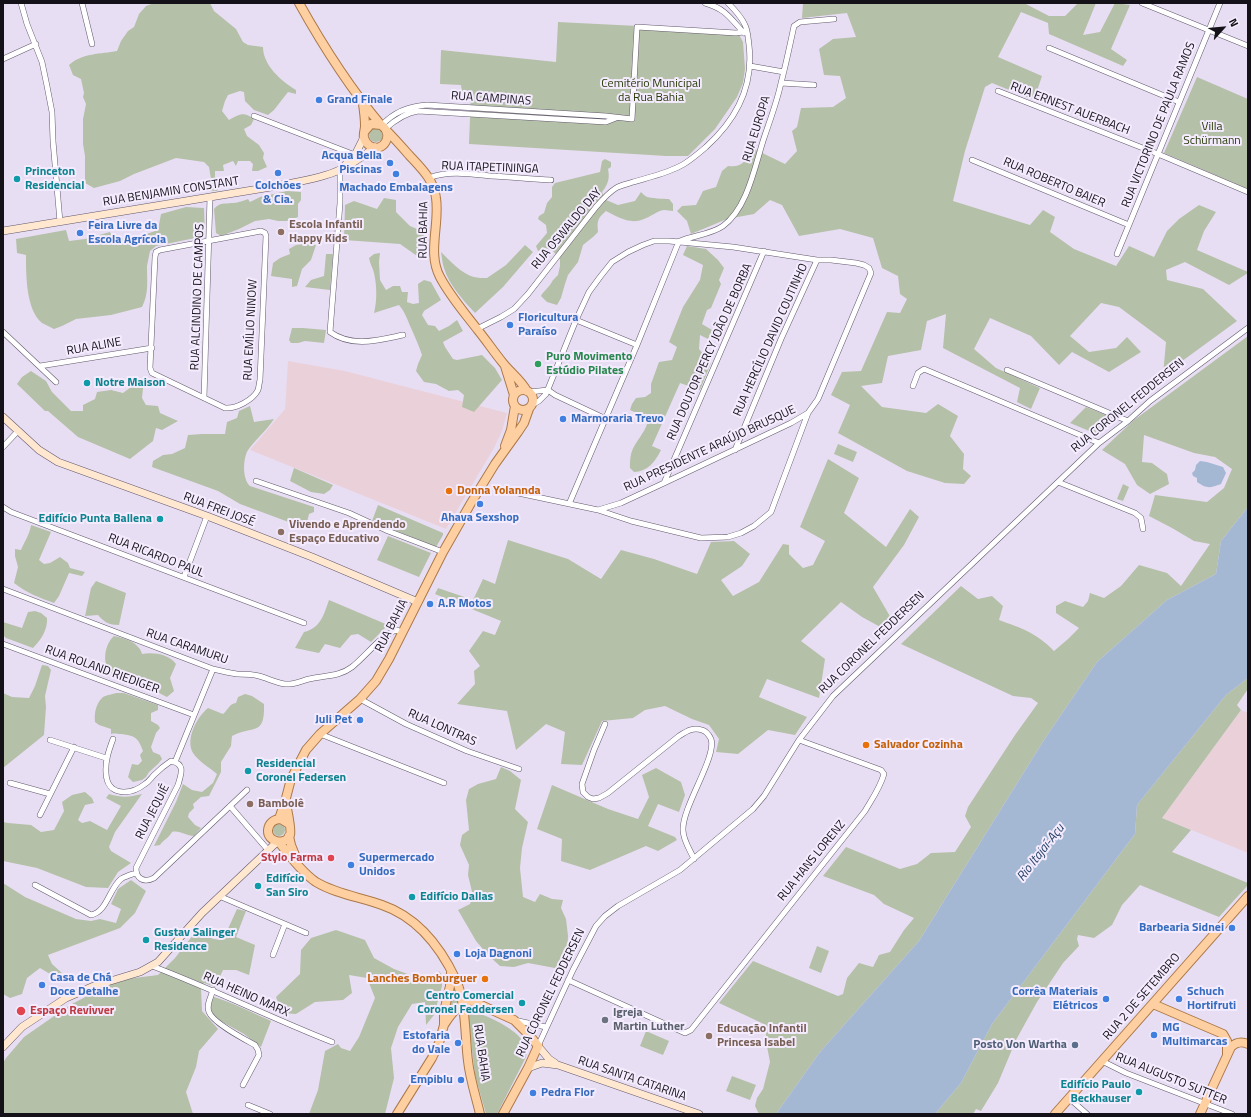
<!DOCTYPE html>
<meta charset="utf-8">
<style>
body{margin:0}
#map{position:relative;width:1251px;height:1117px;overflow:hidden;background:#e8def4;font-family:"Titillium Web",sans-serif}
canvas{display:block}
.frame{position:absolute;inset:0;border:4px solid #151118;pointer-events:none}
.north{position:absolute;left:1203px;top:8px;width:40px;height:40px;-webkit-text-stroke:3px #f4ecfe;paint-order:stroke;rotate:63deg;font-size:11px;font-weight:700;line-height:16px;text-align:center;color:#151118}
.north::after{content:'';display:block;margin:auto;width:14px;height:18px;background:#151118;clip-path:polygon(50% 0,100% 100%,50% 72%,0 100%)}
</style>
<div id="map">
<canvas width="1251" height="1117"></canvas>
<div class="frame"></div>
<div class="north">N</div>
</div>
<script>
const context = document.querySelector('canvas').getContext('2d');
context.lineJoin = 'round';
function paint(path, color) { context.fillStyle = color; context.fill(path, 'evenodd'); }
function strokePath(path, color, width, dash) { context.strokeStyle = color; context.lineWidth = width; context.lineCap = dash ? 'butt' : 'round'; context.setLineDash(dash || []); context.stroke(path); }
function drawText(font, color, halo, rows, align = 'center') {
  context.font = font + ' "Titillium Web",sans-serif'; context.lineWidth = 4; context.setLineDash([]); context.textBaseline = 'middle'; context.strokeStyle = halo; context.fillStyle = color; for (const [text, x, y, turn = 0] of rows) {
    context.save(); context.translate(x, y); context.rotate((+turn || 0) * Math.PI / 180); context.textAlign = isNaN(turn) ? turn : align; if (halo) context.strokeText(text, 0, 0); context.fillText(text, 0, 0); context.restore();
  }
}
paint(new Path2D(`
 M288,361l57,10 162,42 -5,18 -8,17 -48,81 -196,-79 35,-41z
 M1241,710l7,3v140l-86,-35z`), '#ead1d9');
paint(new Path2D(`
 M154,3h56l4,8 22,18 7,13 5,3 15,2c0,18 18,34 33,43v4l-8,-2 -14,18 -6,5 -14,-5 -9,-9 -1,-9 -4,-1 -12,4 -3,6 -3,10 7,9c10,-6 15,-9 25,-1l-3,6 -7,4 3,7 12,9 5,8 -1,5 4,9 -9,4h-6l1,-7 -3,-3h-12l-2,5 -3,-5 -10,4 1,6h-9v6l5,5v4l-3,5 -11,-1 -3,-7 8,-4 -2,-12 -5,-5 -28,-4 -42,16 -14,7 -26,7 -9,-5v-27l-2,-12v-25l3,-15 -3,-7 1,-4 -3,-14 -8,-4 -4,-10c13,-12 32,-11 48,-14l4,-10 7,-10 6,-4 5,-13 7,-8z
 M803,3h221l25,13h16l13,-13h18l-13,32 17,-3 15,-29 15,2 -19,44 16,11 -4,6 -74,-32 -1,-11 -27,-11 -23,45 44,19 -8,24 -42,-17 -7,4 -20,64 -12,50 77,24 13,-15 12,7 -5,15 24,17 42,17 13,-20 25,11 13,-26 12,-12 20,-14 17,7 -12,19 -7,19 51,22v1l-19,12 -44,-23 -19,8 1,10 36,9 34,32 -74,54 3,-33 -47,-35 -18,-4 -31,33 19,16 27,-4 11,-11 14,15 -32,20 -37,-20 -13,13 -28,-29 -41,-18 -16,31 22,19 44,20 -9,21 -14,-7 3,-14 -77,-40 3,-34 -19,7 -6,29 -33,6 -6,27 -21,3 21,21 44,6 12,-9 20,12 -8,20 14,18 -1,15 8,7 -7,8 -19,-1 -38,-12 -69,-38 12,-28 -19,-10 11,-23 19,-1 26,-59 13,1 7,-14 -7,-5 -2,-18 -16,-8 -9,-30 -33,-9 -41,7 -17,-31 -12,-5 -16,14 -27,5 -36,15 -4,-13 -10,-10 5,-5 14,-1 7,-14 13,-4 6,-16 6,-5c15,2 17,-6 26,-17l31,15 12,-13 -5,-20 5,-4 4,-19 32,-1 13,-9 -6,-22 -16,-1 -5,-26 14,-10 23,-2 -9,-24 -45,5z
 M558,22l179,9 6,11 2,27 -2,14 -6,14 -22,32 -27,27h-22l-197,-12 2,-52h-9l-1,-7 -21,-1 1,-34 115,12z
 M1197,77l51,22v90l-84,-36z
 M369 135a7 7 0 1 1 14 0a7 7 0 1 1-14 0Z
 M605,159l6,3v5l-3,2c2,10 0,15 -6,23l4,8 12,5 17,-4 6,-9c2,2 4,4 6,5 2,1 18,2 22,2l4,5v7c-3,0 -6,-1 -9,-1 -7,1 -14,7 -20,9 -14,6 -26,-2 -38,-8 -9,8 -9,10 -8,21l-5,5 -10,8 -5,17 -10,13 -3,9 -4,14 -4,7 -10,-3 -6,-6 1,-2 8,-9 3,-5 5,-5 2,-9v-7l-7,-8 -8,-3 -7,3 -2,-5 11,-13 -1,-8 -8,-6 1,-3 5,-3 3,-10 5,-6v-10l3,-4 45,-11 2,-11z
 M287,191l14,1v8l-3,4v13l-11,4h-9l-9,-2 -14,2 -16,8 -18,7 -5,-3 -2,-24c6,-7 10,-5 18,-6 5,0 11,-2 16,-4l2,3 10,-5z
 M384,198l12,2v12l14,14 14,6 1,26h-5l-20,-14 -56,-4 1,-35 9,-4 23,8z
 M186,207l18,1 1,28 -49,10 -6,5c-1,5 -2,10 -3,15 0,16 2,27 -5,41l-31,8 -35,4 -14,7 -8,3c-4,-2 -8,-4 -12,-6 -16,-13 -16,-48 -16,-68l-9,-2 -1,-14 50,-9 3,11 16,-2 25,-7 3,7 25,-2 20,-7 3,-16z
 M304,244l12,1 -5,15 -9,9 -5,17 -5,1v-8l-21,-3 2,-13 7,-5 10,-4 -1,-5 7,-4z
 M525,245l8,7 -30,35 -28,26c-12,-13 -26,-28 -31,-45 -2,-5 -2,-11 -3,-16 9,9 21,22 33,25 4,1 9,1 13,1l19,-13z
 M687,246l19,3 12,11 6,8 -5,12 2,4 -10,24 -4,2 -5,14 10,6 -4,9 -8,-4 -1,14 12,14 -11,27 -20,-7 -28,63 9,4c-5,11 -14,22 -27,22l-4,-4c0,-18 3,-20 12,-34 3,-4 5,-10 7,-15l-19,-9 2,-6 4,-6 9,-1 6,-4v-9l8,-22 13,-2 5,-13 -8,-5 14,-35 17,-27 3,-15 -20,-10z
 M380,253l-1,9 1,18 6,10 7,-4h7l2,6h6l-1,10 6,2 6,-1 -1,-19 6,-4 7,2 10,18 -17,11 -2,4 6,10 7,1 4,5 10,-5 8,-6 6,11 -20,11 2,5 8,12 4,1 25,-5 13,13 7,12 -28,32 -12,-5 2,-12 -6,-5 -9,1 -13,-7 -12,-2 -8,-11 2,-7 4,-9c-3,-9 -7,-18 -11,-27 -4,-9 -6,-16 -12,-23l-25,8c3,-12 3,-27 0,-40 -1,-5 -4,-9 -5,-15l5,-4z
 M326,254h7l-3,36 -25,-3 6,-7 13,-4z
 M292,328h11l23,2 -2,13 -19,-2 -7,2h-7l-2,-3z
 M1248,336v171l-27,34 -5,33 -49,26 -70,62 -53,78 -125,201 -99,111 -44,62h-17l-4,-8 2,-8 6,-9 7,-27 -4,-21v-16l-47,-22 34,-42 85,35 5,-2 4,-16 12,-15 14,4 6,-12 11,-3 14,-22 10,-12 -30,-14 -10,-9 -51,-19 23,-29 54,22 17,-5 14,-11 24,-1 16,-25 -6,-11 3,-9 47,-72 23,-32 -7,-5 -18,-2 -112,-52 60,-58 17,13 14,-3 11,10 -4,14c22,8 38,13 55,31l14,-12 11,-11 -23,-15v-7l9,-5 18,6 5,-6 2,-8 14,5 17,-12 18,-21 28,8 14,13 29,-42 -16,-3 -22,-13 -23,-12 6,-21 52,7 17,-14 8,-19 -17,-12 -21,-4 -50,-18 -2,27 10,1 15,11 2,10 -19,10 -13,-9 -12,-21 -23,-14 32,-30z
 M31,371l15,10 6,11 19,19h12v-6l12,-6 2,-7 14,-2 12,3 8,-6 4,-5 9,-3 -2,19 4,7 12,1 2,7 18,8 -16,9 -6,-2 -3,13 -23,18 -52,-22 -30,-26h-3l-28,-27 5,-7z
 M250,406l4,16 20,-3c-7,11 -18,20 -26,31 -5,8 -6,29 2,36l64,21v5l-5,2 -2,8 -5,5 -62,-23 -22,-13 -66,-24 1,-6 10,-6 9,-1 13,-6 3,-13 14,-1h23l2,-12 10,-4 2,-7z
 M1086,407l30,12 -17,16 -29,-12z
 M838,444l19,8 -4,10 -19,-8z
 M828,459l31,19 -15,35 42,34 24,-38 9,8 -15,28 -31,42 18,31 -7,11 -22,-12 -21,-15 -40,39 24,18 -6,39 -52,-19 -8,18 48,20 -12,18 -27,-5 -30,24 -22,-2 3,-13 -10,-14 -17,-6 -27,-13 -20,4 -12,8 -31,3 -20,44 -21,-1 4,-32 -19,-8 -30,26 -9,-39 -50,-7 18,-20 -1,-13 6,-5 -11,-15 14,-20 12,4 6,-14 -66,-27 3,-6 35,12 10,-21 12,5 13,-44 60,19 33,20 20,-29 33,9 43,15 14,-32 23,-1 16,13 -8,12 -21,14 12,16 26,-14 24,-38 6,1v9l14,14 10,-3 12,-24 -25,-14z
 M294,468l39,17 -3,5 -6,4 -13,-2 -21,-11z
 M1123,484l6,3 -6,14 -6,-2z
 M378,505l65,28v2l-7,12 -64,-26z
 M31,525l20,7 -12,28 5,4 6,-1 10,-6 8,6 2,5 15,4 -3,4 -13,-3 -10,23 -5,7c-14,-5 -27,-10 -40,-20l4,-16 -3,-11v-7l6,1c3,-8 9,-16 10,-25z
 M388,536l43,17 -12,24 -42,-17z
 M96,581l30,12 -7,32c-10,0 -15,-3 -21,-10l-13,1 6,-28z
 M329,600l59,25 -17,17 -13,-8 -7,1 -11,13 -15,-4 -6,9 -24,-5 9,-16c17,-4 20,-18 25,-32z
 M35,611l6,2 6,5c1,11 -6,22 -14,30l-27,-10 -3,-3v-13l19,6 6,-16z
 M114,636c10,2 25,6 28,18 11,-2 27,0 34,10l-6,14 4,13 -7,6c-5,-2 -9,-5 -13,-7 -2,-1 -5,0 -7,-1 -8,-2 -15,-7 -23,-10 -4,-2 -8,-1 -11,-4 -12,-10 -9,-30 1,-39z
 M42,665l6,1 3,4 -6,26 1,11 -2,28 -41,33v-75l9,4 17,1 6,-12z
 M1248,678v11l-11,16 4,5 -79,108 29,12 -19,22 76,31v2l-29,32 -79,-32 -18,20 -10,20 -18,13 -16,-3 -1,4 2,7 -16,17 -26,39 -21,38 -18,43 -17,28 -5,-2 -3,5h-38l26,-31 31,-59 143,-190 2,-29 89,-110z
 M116,693h8l34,12v5l-7,3v8l7,4 2,3 -4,5 -5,14 2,5 7,3 2,4 -4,5 -9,8 -3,5 -4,3 -9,2 -5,-5 4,-13 6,1 4,-4 -2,-6 3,-4c-5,-14 -8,-15 -22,-17 -4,0 -6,-1 -10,0v-5l-12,-4 -4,-3c-1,-9 1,-19 8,-25 4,-2 10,-3 13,-4z
 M245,694l7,2 12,8c1,33 -11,21 -32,32l-1,10 -10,16v10l-12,24 -8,1 -8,7 1,4 -5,5 -1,4 7,8 6,3 -7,8c-8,0 -14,-6 -22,-4 -3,6 -9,8 -12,13l-6,1 22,-44 7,-18 9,6 10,2 11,-9 4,-9c-8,-7 -18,-12 -24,-21 -8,-14 4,-36 15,-45l15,6c5,-4 6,-10 13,-11l2,-6z
 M501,767l9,4 11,9 -6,29 13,13 -6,26 -2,20 3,29 12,5 5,-8 12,5 11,1 -2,8 5,11 2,17 -1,20 -12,12 -27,-5 -14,4 -14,-1 -12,-11 -12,-14 -18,-31 12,-6 3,-8 -5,-21 1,-10 -9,-20 2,-10 7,-5 -3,-30 3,-11 9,-5 18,-5z
 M656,768l25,14 4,13 -6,17 -21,-8 -10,22 27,11 2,3 -19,11 -12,-5 -56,24 -29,-9 1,-22 -25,-10 15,-44 56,24 30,10 11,-22 -7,-22z
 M85,792l7,6 2,5 -9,2 -7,15 4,3 8,-2 17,9 14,-24 -15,-8 3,-4c14,4 20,3 33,0l-27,38 -6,15 2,4 20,12 -13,9 -10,16 -22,-1 -49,-19 -34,-7v-39l5,1 23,2 10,7 13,-2 10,-19 -2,-9 10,-7z
 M273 830a6 6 0 1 1 12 0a6 6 0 1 1-12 0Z
 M131,880l15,11 -11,22 -15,15 -72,27 4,9 10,9 -7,4 -15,-9 -13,10 -5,16 -12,4 -7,-4v-111l22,14 51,22 15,2 9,-2 16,4 5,-14 -10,-5 7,-15z
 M237,909l9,2 -10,26 19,8 -6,30 -13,-5h-13l-8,17 -11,-4 -3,5 1,23 16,18 -19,22 -3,16 -10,25 7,22h-190v-51l3,-5 18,-21 46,-32 38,-20 18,-6 32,-4 17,-17 22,-28 16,9 8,1 6,-9z
 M336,930l29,10 9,18 20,11 41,15 4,-13 3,4v11l-8,29 -8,10 -1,-23 -13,2 -14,23 -7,21 3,30 -9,36h-76l9,-24 7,-39 13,-7 3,4 9,3 9,-14 16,-39 -8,-20 -18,-3 3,18 -9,7 -28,2 -19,12 -14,-1 -6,-16 24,-23 1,-24 10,-12z
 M817,946l12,5 -8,22 -12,-5z
 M454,983l4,20 -8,7 -3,-3z
 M211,996c21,6 40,16 60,25l-10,26 -17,-13 -27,-15 -7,-8z
 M471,1011c16,4 63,24 55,46l-29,57h-11l-11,-39 -7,-60 1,-3z
 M646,1031l23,10 -6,14 -23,-9z
 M732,1076l24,9 -6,15 -24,-9z`), '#b5c0a8');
paint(new Path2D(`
 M1200,461l7,1 16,5 3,6 -5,11c-11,4 -14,5 -24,-2v-4l-4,-2 -1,-3 3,-3 1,-5z
 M1248,507v171l-22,17 -89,110 -2,29 -143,190 -31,59 -26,31h-159l44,-62 99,-111 125,-201 53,-78 70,-62 49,-26 5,-33z`), '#a5b8d3');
const street = new Path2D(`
 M21,3l6,21 15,38 5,24 5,26 1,29 7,81
 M82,3l10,41
 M705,3c21,6 25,15 39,30
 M1142,3l106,43
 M1049,48l130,54
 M3,59l33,-15
 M750,66l34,6
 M781,83l33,2
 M998,91l160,63 90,38
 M254,116l101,39
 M382,125c12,-13 27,-19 45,-20l179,11 26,3 5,-92 99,6 7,-1
 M385,129c10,-9 20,-16 33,-18l188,11 10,-4
 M972,160l157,65
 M340,170v33l-10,129c22,16 49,8 73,3
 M429,178c19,-8 43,-4 62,-2 20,1 40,3 60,4
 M261,231l4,2 1,3 -6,144c-1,3 -1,7 -2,10 -5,10 -22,19 -33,18l-73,-35 -2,-5 5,-111 1,-5 4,-2z
 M680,241c14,-6 30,-6 43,-15 25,-18 32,-61 41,-88 6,-18 13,-36 17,-55 5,-19 9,-38 13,-57l6,-4 34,-3
 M1117,254l103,-251
 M576,320l61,25
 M477,329l24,-12 13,-8 14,-15 68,-87c6,-7 12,-14 20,-19 5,-3 12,-4 17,-6 17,-5 36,-9 51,-18 8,-5 15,-11 22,-17 30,-27 48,-60 43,-102 -1,-7 -1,-14 -4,-20 -4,-9 -10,-15 -17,-22
 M3,332l53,50
 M40,366l112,-18
 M1007,370l121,51
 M913,386l5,-13 6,-4 175,74
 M548,390l7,5 51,24
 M529,392l19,-2
 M204,398l6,-201
 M532,405l7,-4 7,-7 30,-74 13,-28 11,-15 12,-15 16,-10 15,-7 11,-4h15l64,6 84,13h14l25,3 8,2 5,3 2,5 -53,126 -10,14 -17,10 -127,60 -43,20 -23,7
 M3,447l15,-16
 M735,450l46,-111 36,-79
 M256,481l93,32 39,18 55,21
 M1058,482l77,31 6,5 2,11
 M664,483l100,-232
 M518,493l80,17 33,11 70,17 27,-1 13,-4 13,-7 17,-14 37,-99
 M569,504l68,-159 42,-104
 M3,507l8,5 293,111
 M184,577l23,-61
 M3,589l210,80c8,2 16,4 24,5 7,0 15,0 22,2 8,2 17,7 26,8 8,1 16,-3 24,-5 16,-4 30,-2 43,-12 14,-11 30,-33 45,-37l5,3
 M3,644l191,71
 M360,699l46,25 61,27 52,18
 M605,724l-11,26 -12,34 1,8 5,5 5,2 6,-1 9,-5 71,-57c8,-5 14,-9 23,-6 4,1 7,5 9,9 6,18 -29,68 -28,91 0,10 7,20 11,29
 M320,734l124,49
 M113,739c-4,11 -8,22 -7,34 1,24 25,22 39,11 4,-2 6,-6 9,-9 5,-5 11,-10 17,-14 15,3 10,13 7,24l-42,83c0,11 8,15 18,10l93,-88
 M50,740l56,18
 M175,762l38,-93
 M10,783l40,11
 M230,806l38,44
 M40,815l34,-68
 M35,885l56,30c16,-3 18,-26 30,-36 5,-3 9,-4 15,-6
 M219,896l87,37
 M273,955l12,-31
 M152,966c61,23 119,52 180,76
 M568,980l117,53 6,-3 174,-219c7,-12 15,-23 19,-37l-3,-4 -82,-30
 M213,990c-2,7 -7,15 -4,22 4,11 35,27 46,33l3,5 1,5 -16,30
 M514,1020l32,7
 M538,1046l35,-76 23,-44 9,-10 13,-10 62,-36 73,-61 11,-13 35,-56 34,-44 266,-253 29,-22 22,-20 98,-73
 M1102,1061l24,12 106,41
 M1069,1098l18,16
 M248,1105l22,9`);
const secondary = new Path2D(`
 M346,164l9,-9 9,-18
 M3,231l268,-44c18,-4 37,-6 55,-12 18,-5 34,-16 49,-28
 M3,417l36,33 19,12 149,54 105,41 106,45
 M538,1046l11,13 6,4
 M3,1047l19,-20 44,-29 28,-12 46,-14 18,-10 44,-49 75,-71
 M528,1068l14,-5 16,2 141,49`);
const primary = new Path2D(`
 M299,3c24,43 50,84 82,122
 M363,104c1,7 2,14 2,22 0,4 -2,8 -1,12 1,3 3,6 6,8 13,8 25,-12 11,-21l-10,-1 -6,7
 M386,130c8,8 16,17 23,25 12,13 25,25 27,43 4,26 -9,55 4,79 10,19 24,35 37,52 9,11 17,23 26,34 8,10 17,16 24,28
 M505,366l9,29
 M513 400a10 10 0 1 1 20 0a10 10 0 1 1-20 0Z
 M505,446l6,-16 4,-24
 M286,803c1,7 6,27 4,32 -5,11 -23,7 -22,-5 1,-8 7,-11 13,-11l8,5
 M279,819l7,-21 5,-19 15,-29 14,-16 40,-35 16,-18 13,-22 54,-107 28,-49 24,-39 23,-32 6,-9 5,-14
 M289,836l2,9 6,15
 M279,842c9,12 25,32 37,40 20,12 44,15 66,23 35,12 59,43 74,75 10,22 9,57 12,81 2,18 8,36 12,53
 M461,996l53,24 17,17 7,9 -10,22 -25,46
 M1153,1004l70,30 4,7v13
 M444,1025c6,-9 11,-18 22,-20
 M397,1114l35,-56 7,-15 5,-18v-13l6,-26 1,-13
 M1055,1114l193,-218
 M1200,1114l31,-67c5,-5 10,-6 17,-3`);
strokePath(street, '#61586b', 6);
strokePath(secondary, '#61586b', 8);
strokePath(primary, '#ac7848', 10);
strokePath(street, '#fff', 5);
strokePath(secondary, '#ffe7d0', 7);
strokePath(primary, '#fed0a1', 8);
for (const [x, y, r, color] of [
 [319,100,4,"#3f7fe0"],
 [390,163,4,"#3f7fe0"],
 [278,173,4,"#3f7fe0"],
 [396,174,4,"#3f7fe0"],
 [17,179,4,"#0f9aa8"],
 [281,232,4,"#8d6e63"],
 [80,233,4,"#3f7fe0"],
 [510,325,4,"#3f7fe0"],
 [538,364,4,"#2e9e5b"],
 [87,383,4,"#0f9aa8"],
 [563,419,4,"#3f7fe0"],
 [449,491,4,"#e8710a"],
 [480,504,4,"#3f7fe0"],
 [160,519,4,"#0f9aa8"],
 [281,532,4,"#8d6e63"],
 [430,604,4,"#3f7fe0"],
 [360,720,4,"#3f7fe0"],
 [866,745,4,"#e8710a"],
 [248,771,4,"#0f9aa8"],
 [250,804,4,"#8d6e63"],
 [331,858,4,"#e0444e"],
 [351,865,4,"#3f7fe0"],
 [258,886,4,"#0f9aa8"],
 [412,897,4,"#0f9aa8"],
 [1232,928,4,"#3f7fe0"],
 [146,940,4,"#0f9aa8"],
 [457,954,4,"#3f7fe0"],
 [485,979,4,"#e8710a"],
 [42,985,4,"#3f7fe0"],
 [1106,999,4,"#3f7fe0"],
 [1179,999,4,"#3f7fe0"],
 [522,1003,4,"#0f9aa8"],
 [21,1011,5,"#e0444e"],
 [605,1020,4,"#6b7280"],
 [1154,1035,4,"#3f7fe0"],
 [709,1036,4,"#8d6e63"],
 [458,1043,4,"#3f7fe0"],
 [1075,1045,4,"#5c6f8a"],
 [461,1080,4,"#3f7fe0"],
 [1139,1092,4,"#0f9aa8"],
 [533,1093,4,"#3f7fe0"]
]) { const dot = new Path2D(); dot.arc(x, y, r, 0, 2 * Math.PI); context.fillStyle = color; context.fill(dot); strokePath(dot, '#f4ecfe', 1.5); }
drawText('12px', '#293b0a', '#f4ecfe', [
 ["Cemitério Municipal",651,84],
 ["da Rua Bahia",651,98],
 ["Villa",1212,127],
 ["Schürmann",1212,141]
]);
drawText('12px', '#151118', '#f4ecfe', [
 ["RUA CAMPINAS",491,99,4],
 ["RUA ERNEST AUERBACH",1070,109,21],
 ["RUA VICTORINO DE PAULA RAMOS",1159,125,-68],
 ["RUA EUROPA",757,129,-73],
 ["RUA ITAPETININGA",490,168,2],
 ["RUA ROBERTO BAIER",1054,183,23],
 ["RUA BENJAMIN CONSTANT",171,192,-9],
 ["RUA OSWALDO DAY",567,229,-50],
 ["RUA BAHIA",424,230,-89],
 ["RUA ALCINDINO DE CAMPOS",198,297,-88],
 ["RUA EMÍLIO NINOW",251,330,-87],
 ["RUA HERCÍLIO DAVID COUTINHO",771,340,-66],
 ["RUA ALINE",94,347,-10],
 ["RUA DOUTOR PERCY JOÃO DE BORBA",710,352,-66],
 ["RUA CORONEL FEDDERSEN",1128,406,-39],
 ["RUA PRESIDENTE ARAÚJO BRUSQUE",710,449,-25],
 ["RUA FREI JOSÉ",219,510,21],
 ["RUA RICARDO PAUL",156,556,21],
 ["RUA BAHIA",392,626,-63],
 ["RUA CORONEL FEDDERSEN",872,643,-44],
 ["RUA CARAMURU",187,647,19],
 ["RUA ROLAND RIEDIGER",102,670,20],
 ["RUA LONTRAS",442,728,24],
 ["RUA JEQUIÉ",153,812,-63],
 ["RUA HANS LORENZ",812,861,-51],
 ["RUA CORONEL FEDDERSEN",551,993,-64],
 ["RUA HEINO MARX",246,995,24],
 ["RUA 2 DE SETEMBRO",1142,997,-49],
 ["RUA BAHIA",481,1053,82],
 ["RUA SANTA CATARINA",632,1079,19],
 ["RUA AUGUSTO SUTTER",1171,1079,22]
]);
drawText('bold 12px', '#366cbe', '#f4ecfe', [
 ["Grand Finale",327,100],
 ["Acqua Bella",382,156,"right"],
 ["Piscinas",382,170,"right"],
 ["Colchões",278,186,"center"],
 ["& Cia.",278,200,"center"],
 ["Machado Embalagens",396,188,"center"],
 ["Feira Livre da",88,226],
 ["Escola Agrícola",88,240],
 ["Floricultura",518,318],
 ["Paraíso",518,332],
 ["Marmoraria Trevo",571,419],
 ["Ahava Sexshop",480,518,"center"],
 ["A.R Motos",438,604],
 ["Juli Pet",352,720,"right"],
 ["Supermercado",359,858],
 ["Unidos",359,872],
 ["Barbearia Sidnei",1224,928,"right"],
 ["Loja Dagnoni",465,954],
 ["Casa de Chá",50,978],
 ["Doce Detalhe",50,992],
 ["Corrêa Materiais",1098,992,"right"],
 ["Elétricos",1098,1006,"right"],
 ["Schuch",1187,992],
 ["Hortifruti",1187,1006],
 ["MG",1162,1028],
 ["Multimarcas",1162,1042],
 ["Estofaria",450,1036,"right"],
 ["do Vale",450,1050,"right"],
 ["Empiblu",453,1080,"right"],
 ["Pedra Flor",541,1093]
], 'left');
drawText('bold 12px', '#0d838f', '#f4ecfe', [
 ["Princeton",25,172],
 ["Residencial",25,186],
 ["Notre Maison",95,383],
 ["Edifício Punta Ballena",152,519,"right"],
 ["Residencial",256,764],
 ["Coronel Federsen",256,778],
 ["Edifício",266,879],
 ["San Siro",266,893],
 ["Edifício Dallas",420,897],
 ["Gustav Salinger",154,933],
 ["Residence",154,947],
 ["Centro Comercial",514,996,"right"],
 ["Coronel Feddersen",514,1010,"right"],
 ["Edifício Paulo",1131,1085,"right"],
 ["Beckhauser",1131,1099,"right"]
], 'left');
drawText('bold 12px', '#785e54', '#f4ecfe', [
 ["Escola Infantil",289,225],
 ["Happy Kids",289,239],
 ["Vivendo e Aprendendo",289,525],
 ["Espaço Educativo",289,539],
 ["Bambolê",258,804],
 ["Educação Infantil",717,1029],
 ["Princesa Isabel",717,1043]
], 'left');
drawText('bold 12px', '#27864d', '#f4ecfe', [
 ["Puro Movimento",546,357],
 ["Estúdio Pilates",546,371]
], 'left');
drawText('bold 12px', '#c56008', '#f4ecfe', [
 ["Donna Yolannda",457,491],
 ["Salvador Cozinha",874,745],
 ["Lanches Bomburguer",477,979,"right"]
], 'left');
drawText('bold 12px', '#be3a42', '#f4ecfe', [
 ["Stylo Farma",323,858],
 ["Espaço Revivver",30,1011,"left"]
], 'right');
drawText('bold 12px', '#5b616d', '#f4ecfe', [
 ["Igreja",613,1013],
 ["Martin Luther",613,1027]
], 'left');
drawText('bold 12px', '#4e5e75', '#f4ecfe', [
 ["Posto Von Wartha",1067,1045]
], 'right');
drawText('italic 13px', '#264168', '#f4ecfe', [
 ["Rio Itajaí-Açu",1041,853,-52]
]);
</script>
